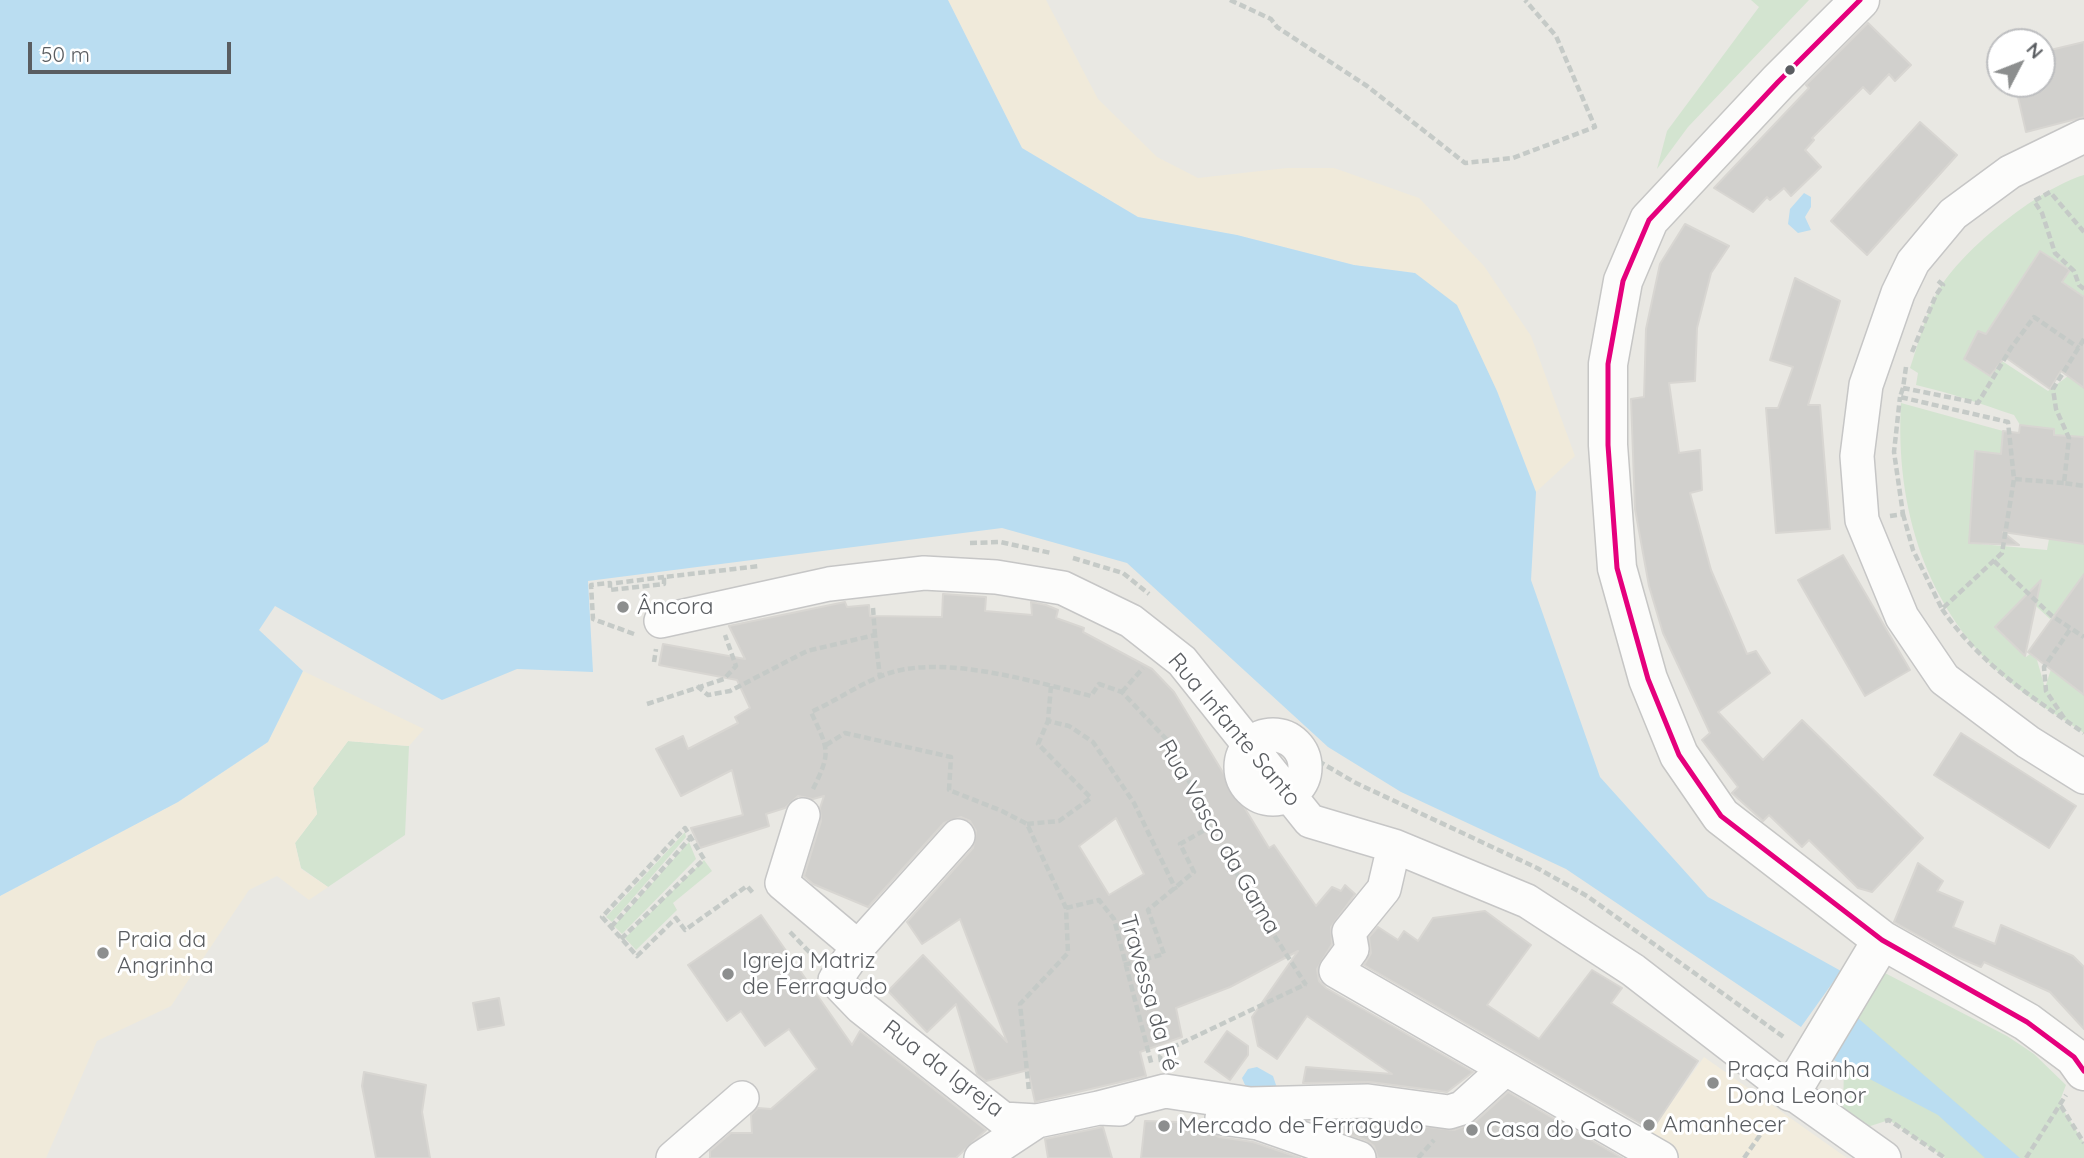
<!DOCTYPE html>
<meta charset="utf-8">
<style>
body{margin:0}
#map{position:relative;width:2084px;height:1158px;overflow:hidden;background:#e9e8e3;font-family:Quicksand,sans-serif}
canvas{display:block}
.north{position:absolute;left:1986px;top:28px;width:70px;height:70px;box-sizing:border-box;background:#fff;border:2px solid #bdbec0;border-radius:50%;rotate:48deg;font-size:19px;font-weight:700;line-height:28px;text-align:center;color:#5a5d61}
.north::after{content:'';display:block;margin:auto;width:24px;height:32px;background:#8c8e8e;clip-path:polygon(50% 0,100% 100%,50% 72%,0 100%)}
.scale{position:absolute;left:28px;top:42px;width:203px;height:32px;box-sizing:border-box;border:4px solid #5a5d61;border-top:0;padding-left:9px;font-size:21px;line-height:24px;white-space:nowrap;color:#5a5d61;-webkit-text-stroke:5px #fff;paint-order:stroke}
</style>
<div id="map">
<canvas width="2084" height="1158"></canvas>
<div class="north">N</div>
<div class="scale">50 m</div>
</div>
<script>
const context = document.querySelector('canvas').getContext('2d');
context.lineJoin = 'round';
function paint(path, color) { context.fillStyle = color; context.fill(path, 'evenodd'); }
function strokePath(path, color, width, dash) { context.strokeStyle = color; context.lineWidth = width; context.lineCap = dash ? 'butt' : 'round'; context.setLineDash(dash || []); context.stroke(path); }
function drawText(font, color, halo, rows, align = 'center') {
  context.font = font + ' Quicksand,sans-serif'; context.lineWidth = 6; context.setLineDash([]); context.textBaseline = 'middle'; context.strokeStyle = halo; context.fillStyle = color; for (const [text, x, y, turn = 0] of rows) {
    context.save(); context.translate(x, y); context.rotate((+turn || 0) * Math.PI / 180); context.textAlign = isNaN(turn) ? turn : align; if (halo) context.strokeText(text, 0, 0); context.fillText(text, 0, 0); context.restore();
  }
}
paint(new Path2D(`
 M1704,1057l143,101h-186l-16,-10 6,-17z`), '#f2ecdd');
paint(new Path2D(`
 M1751,0h58l-121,127 -31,42 10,-38 92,-124z
 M2084,175v122l-22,-15 7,-12 -29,-19 -51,84 -24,24 21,15 7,-2 9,-11 46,30 20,-15 16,12v49l-31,1 1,-9 -34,-4 -6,-10c-33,-11 -63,-22 -98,-30l2,-12 -8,-5c8,-23 14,-49 25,-71 20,-43 104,-109 149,-122z
 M1901,403l102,28 -2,23 -26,-2 -6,91 78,7 2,-11 35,-3v49l-34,34 -25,-23 -29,31 30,30 4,-3 7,6 8,28 6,-19 33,26v38c-25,-17 -52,-32 -75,-52 -83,-70 -114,-173 -108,-278z
 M348,741l61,5 -4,89 -77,52 -27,-19 -6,-25 22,-29 -4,-26z
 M685,832l1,5 -74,85 -6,-5z
 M689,842l7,17 -74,75 -8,-8z
 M704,860l8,11 -39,32 4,7 -41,40 -11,-12z
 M1881,971l126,65 27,18 32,31 -7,18 25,40v15h-139l-56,-38 -28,9 -18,-14 1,-51 -16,-7z`), '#d3e4d0');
paint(new Path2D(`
 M948,0h98l52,99 59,58 41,21 89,-10h47l85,30 65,68 47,70 44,120 -39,36 -39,-101 -82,-118 -61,-8 -117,-30 -99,-18 -116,-69z
 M303,671l121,58 -15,17 -61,-5 -35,47 4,26 -22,29 6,26 27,18 -19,13 -32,-24 -28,14 -78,116 -74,35 -51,117h-46v-262l178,-94 90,-60z`), '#f0eada');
paint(new Path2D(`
 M0,0h948l74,148 116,69 99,18 117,30 61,8 42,32 40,86 39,101 -5,88 69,197 108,120 133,74 -40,56 -235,-158 -165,-77 -73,-45 -201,-184 -125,-35 -414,53 5,91 -76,-3 -75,31 -167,-94 -16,24 44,41 -35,71 -90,60 -178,94z
 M1804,193l7,4v10l-6,10 6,13 -13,3 -10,-9 2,-15z
 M1852,1013l168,145h-35l-47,-43 -110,-58z
 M1257,1067l16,9 4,12 -24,1 -8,-4 -3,-7 6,-9z`), '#baddf1');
const building = new Path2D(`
 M1868,23l43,42 -16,16 -6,-7 -19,20 -7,-7 -51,51 2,2 -9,10 16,17 -30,29 -7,-8 -14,12 -3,-3 -14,15 -39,-24 95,-100 -3,-3z
 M2084,42v75l-58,15 -11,-48h27v-32z
 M1920,122l37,33 -90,100 -36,-34z
 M1685,224l44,22 -18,27 -14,55 -2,53 -26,2 10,70 21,-3 2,40 -12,3 21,77 36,84 9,-3 14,22 -52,39 45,48 39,-40 121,118 -51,54 -14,-4 -49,-48 -7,7 -33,-32 -6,6 -31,-28 6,-6 -36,-47 8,-7 -47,-100 -14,-47 -14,-77 -4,-110 13,-2 2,-68 14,-65z
 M2040,251l30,19 -8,12 22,15v91l-23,-17 -11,18 -45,-32 -15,19 -26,-17 14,-28 8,3z
 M1795,278l45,23 -32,104h12l10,124 -54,4 -10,-125h12l15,-41 -23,-7z
 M2020,425l34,4v6l30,2v107l-81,-12 16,13 -50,-2 6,-92 26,3 2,-23 16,2z
 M1843,555l67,115 -45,26 -67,-116z
 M2084,574v121l-56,-43z
 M2041,580l-16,76 -30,-29z
 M943,594l43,3 -1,14 47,4 -1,-13 15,3 12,5 -2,8 28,10 -1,4 69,37 22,23 95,156 5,-3 42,61 16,-19 9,4 4,-6 10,9 -24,33 1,17 -15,25 2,12 7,7 147,84 -26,20 -77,-10 -67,1 3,-16 86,7 -85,-58 -30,43 -19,-13 -6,-29 46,-66 -68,36 -54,21 6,29 -42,15 6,24 -111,26 -7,-32 -42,11 -9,-7 -21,-70 -29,28 -39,-41 35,-36 84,87 -47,-123 -38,25 -15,-22 66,-74 3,-17 -6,-10 -9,-4 -17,6 -76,84 -55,-23 -9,-8 17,-55 -1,-13 4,-12 -11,3 -15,-3 -13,12 -19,6 3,12 -69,22 -9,-20 52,-13 -11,-45 -51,26 -25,-47 27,-13 5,13 50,-26 -3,-6 15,-9 -13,-28 -78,-15 4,-21 82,15 -16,-33 116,-24 2,5 22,-2 1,11 72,1zM1116,818l28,56 -35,21 -30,-49z
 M1961,733l115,73 -27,42 -115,-73z
 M1918,863l25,18 -6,10 26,11 -10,25 42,17 6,-19 72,31 11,11v62l-34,-37 -66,-30 -3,5 -24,-10 -63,-35z
 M1485,911l46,34 -44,60 52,34 53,-69 30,18 -11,15 87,58 -46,69 -288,-165 7,-12 -2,-16 9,-10 20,13 6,-9 14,10 15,-23z
 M761,915l91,130 8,-14 126,99 -30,28h-246v-7l21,-18h21l-1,-18 7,-7 13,1 46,-40 -28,-40 -24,17 -24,-35 -14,10 -39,-56z
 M499,998l5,27 -26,5 -5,-27z
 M1227,1031l21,15v9l-18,25 -25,-18z
 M364,1072l62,13 -4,27 8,46h-54l-14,-72z
 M1508,1092l114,66h-244l-4,-12 -8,-6 -53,-18 54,-2 87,10 21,-8z
 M1145,1121l34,1v4l29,5 11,6 34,5 47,16h-159z
 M1103,1127l9,31h-64l-3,-19z`);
paint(building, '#d1d0cd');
strokePath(building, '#d8d6d2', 2);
const street = new Path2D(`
 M2084,136l-74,36 -57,42 -40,48 -15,31 -32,92 -9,71 5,64 40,97 42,62 84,63 56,35
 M661,621l168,-37 95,-11 72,4 67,11 68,33 51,40 128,160 84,25 133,55 106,69 158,122 93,66
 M1241 767a32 32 0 1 1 64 0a32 32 0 1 1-64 0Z
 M803,815l-21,68 76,64 -23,33 26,27 142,112 34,2
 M1394,846l-10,43 -35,43 3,17 -16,22 325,187
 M858,947l100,-111
 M1099,1108l66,-17 85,13 118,-3 81,11 13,-4 42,-38
 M1222,1118l36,5 101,35
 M673,1158l69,-60
 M981,1158l56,-37 62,-13 21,1`);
const secondary = new Path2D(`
 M1860,0l-82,82 -129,138 -26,61 -15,83v81l9,123 31,111 31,76 42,61 161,124 145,82 47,35 10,14
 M1791,1092l91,-152`);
strokePath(street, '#c6c6c6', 36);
strokePath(secondary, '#c6c6c5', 41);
strokePath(new Path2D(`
 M1230,0l41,19 6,8 90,59 98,77 48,-5 82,-31 -39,-91 -31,-36
 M2084,232l-34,-40 -16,9 8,12 13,40 19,18 5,14 5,4
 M2084,339l-31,50 3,20 13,29 -5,45 20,3
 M1912,352l24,-57 7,-10 -6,-5
 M1906,367l-3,21 75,15 33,-55 23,-31 45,31
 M1903,388l-3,9 108,25 6,57 50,4
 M1903,514l10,36 29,59 60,-56 12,-74
 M1890,516l13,-2 -9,-62 6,-55
 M970,543l30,-1 51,11
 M1073,558l50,15 26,21
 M1994,561l58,55 32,21
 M616,583l48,-6
 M873,608l2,27
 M1942,609c37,54 88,87 142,124
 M634,634l-41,-15 -2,-34 19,-2v7l54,-6v-7l96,-11
 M654,662l2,-13
 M697,686l11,9 22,-4 77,-40 68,-16 5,42
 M1051,686l-3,35 21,5 24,16 41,61 42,87
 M1122,692l21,-24
 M647,704l77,-25 12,-13 -11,-31
 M2064,718l-18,-27 -2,-24 27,-39
 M1277,730l9,2 32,29 38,22 181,85 50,28 198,142
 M826,745l19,-12 106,24 -2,33 53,21 25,13 39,84 2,45 -48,51 9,87
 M813,789c19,-38 15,-40 -2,-77 27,-12 54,-32 82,-40 55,-16 143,10 198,24l8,-12 23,8 46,49 79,152 59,92
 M1027,824l32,-3 32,-23 -53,-54 10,-23
 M1066,908l33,-8 15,19 38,147
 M611,927l80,-90
 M790,932l26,27
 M621,939l83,-80 -19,-31 -83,89 35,39 39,-38 9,12 62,-44 6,7
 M1124,965l40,-11 -16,-44 46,-38 -14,-28 32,-18
 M1161,1062l-1,-6 7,-6 139,-66
 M2061,1106l23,37
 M1885,1121l4,-1 56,38
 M1418,1158l16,-18
 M1744,1158l28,-40
 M2026,1158l40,-63`), '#c5cac7', 4.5, [7, 3.5]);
strokePath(street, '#fcfcfb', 33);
strokePath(secondary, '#fcfcfb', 38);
strokePath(new Path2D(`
 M1860,0l-82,82 -129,138 -26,61 -15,83v81l9,123 31,111 31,76 42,61 161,124 145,82 47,35 10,14`), '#e5007d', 5);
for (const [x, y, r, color] of [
 [1790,70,6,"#5a5d61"],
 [623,607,7,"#8c8e8e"],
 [103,953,7,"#8c8e8e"],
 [728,974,7,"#8c8e8e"],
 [1713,1083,7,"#8c8e8e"],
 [1649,1125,7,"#8c8e8e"],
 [1164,1126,7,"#8c8e8e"],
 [1472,1130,7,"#8c8e8e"]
]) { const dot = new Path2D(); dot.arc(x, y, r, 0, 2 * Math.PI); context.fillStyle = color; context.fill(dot); strokePath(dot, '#fff', 2.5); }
drawText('23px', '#5a5d61', '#fff', [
 ["Âncora",637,607],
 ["Praia da",117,940],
 ["Angrinha",117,966],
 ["Igreja Matriz",742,961],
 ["de Ferragudo",742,987],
 ["Praça Rainha",1727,1070],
 ["Dona Leonor",1727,1096],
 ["Amanhecer",1663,1125],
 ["Mercado de Ferragudo",1178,1126],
 ["Casa do Gato",1486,1130]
], 'left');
drawText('23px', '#5a5d61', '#fff', [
 ["Rua Infante Santo",1234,730,50],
 ["Rua Vasco da Gama",1219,837,60],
 ["Travessa da Fé",1149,993,74],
 ["Rua da Igreja",943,1069,37]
]);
</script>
